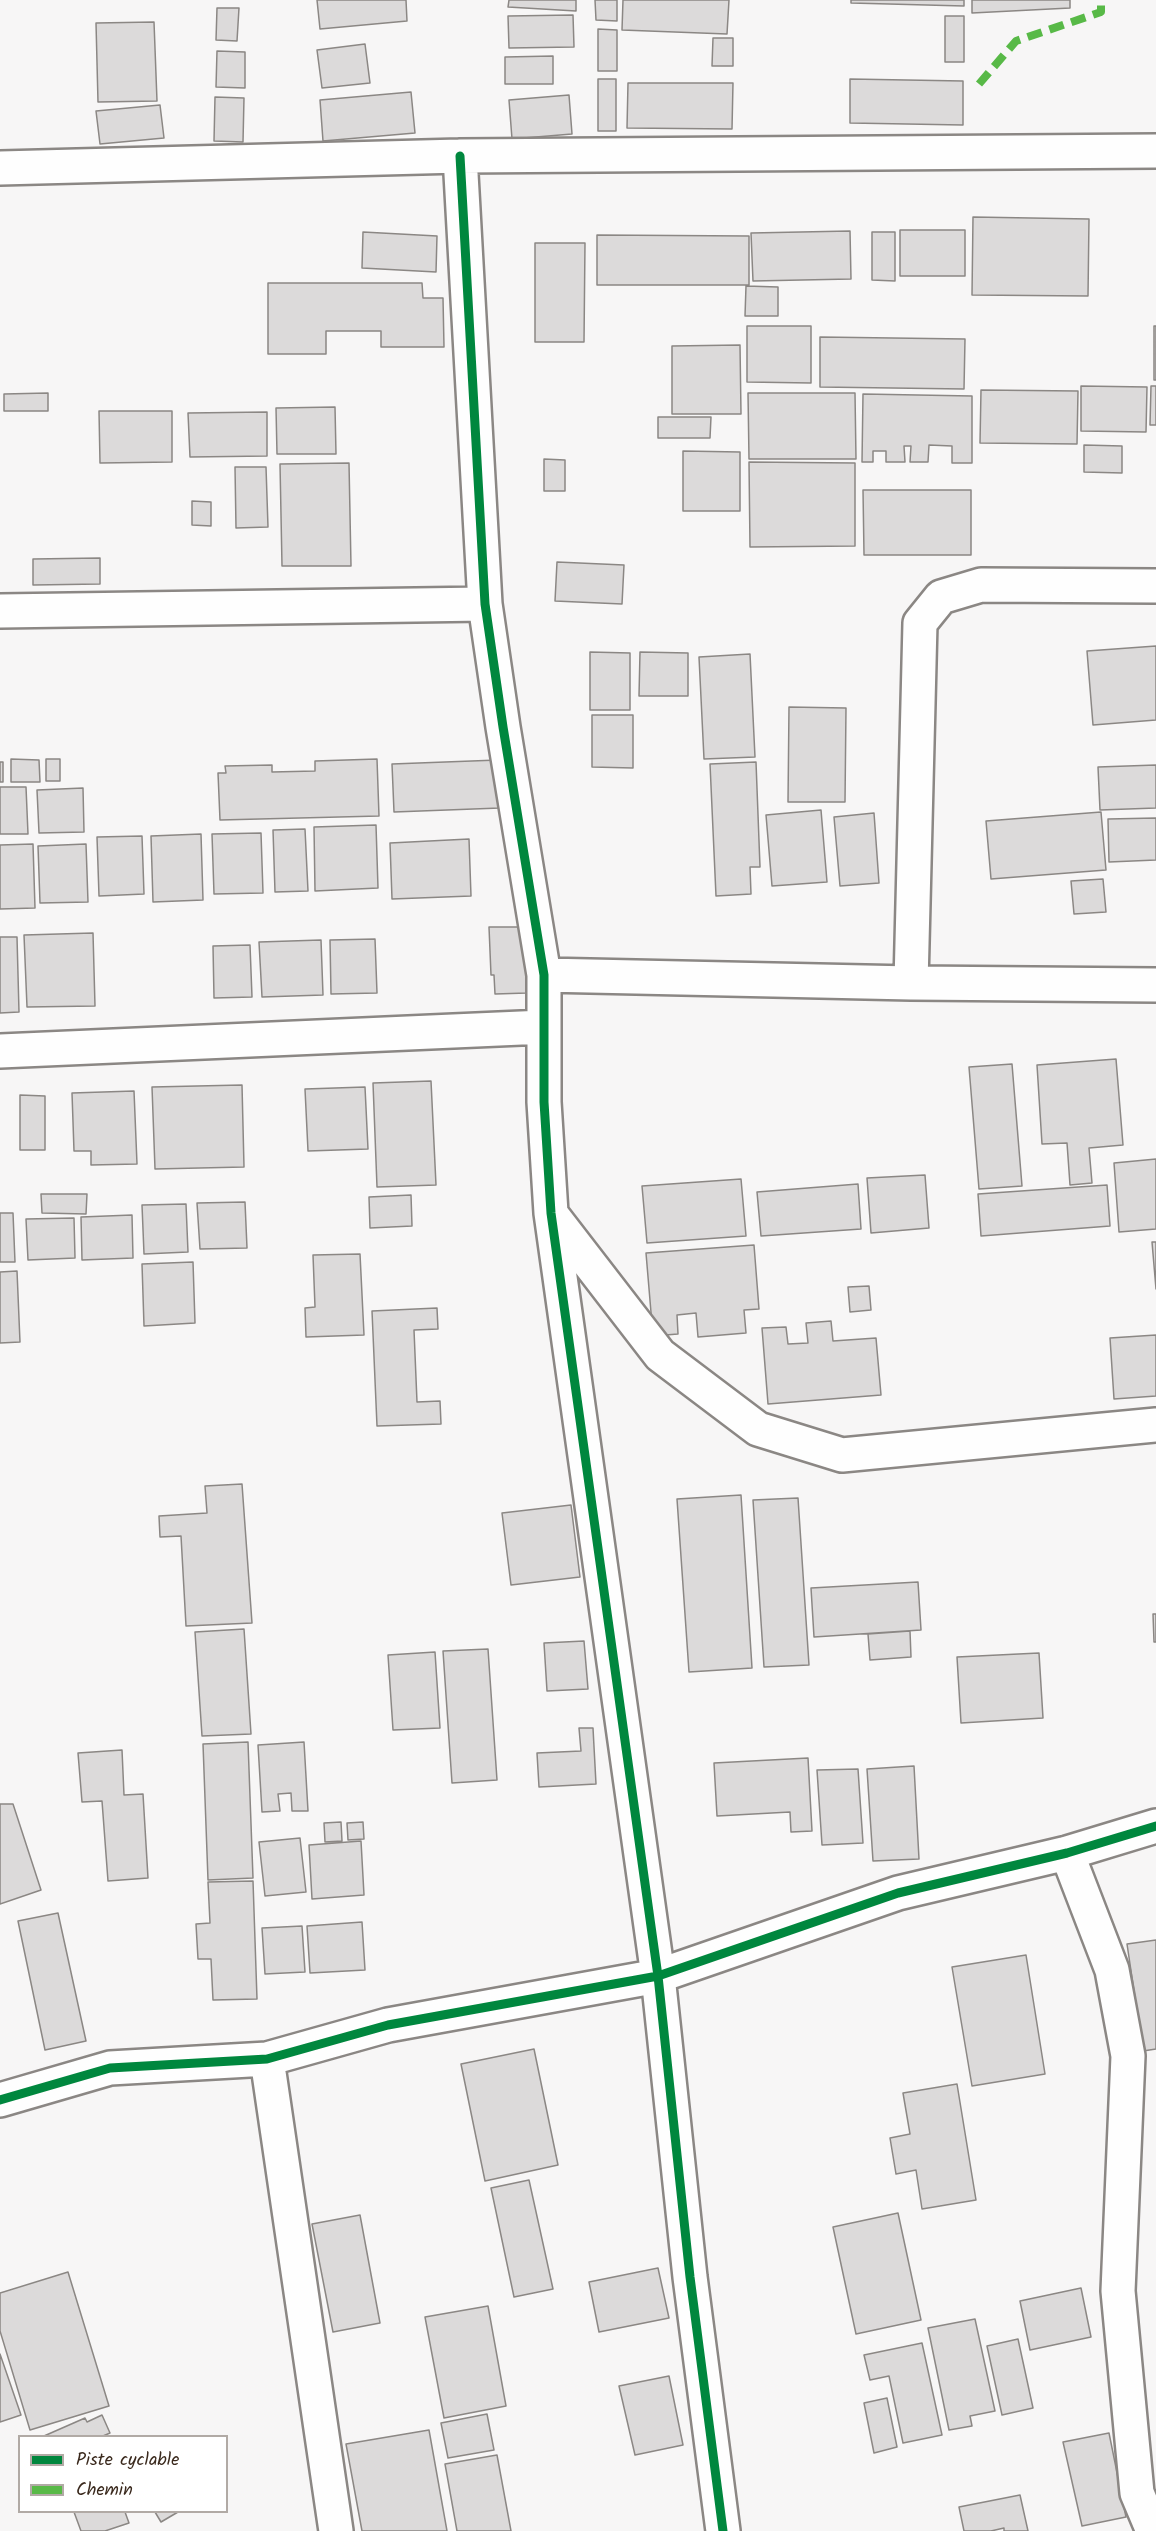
<!DOCTYPE html>
<style>
body{margin:0}
#map{position:relative;width:1156px;height:2531px;overflow:hidden;background:#f7f6f6;font-family:Kalam,sans-serif}
canvas{display:block}
.legend{position:absolute;left:18px;top:2435px;width:210px;height:78px;box-sizing:border-box;background:#fff;border:2px solid #b1aaa5;margin:0;padding:8px 10px;list-style:none;font-size:18px;color:#3b2a1e}
.legend li{display:flex;align-items:center;gap:12px;height:30px}
.legend b{width:30px;border:2px solid #b1aaa5}
</style>
<div id="map">
<canvas width="1156" height="2531"></canvas>
<ul class="legend">
<li><b style="height:8px;background:#00873e"></b>Piste cyclable</li>
<li><b style="height:8px;background:#58b947"></b>Chemin</li>
</ul>
</div>
<script>
const context = document.querySelector('canvas').getContext('2d');
context.lineJoin = 'round';
function paint(path, color) { context.fillStyle = color; context.fill(path, 'evenodd'); }
function strokePath(path, color, width, dash) { context.strokeStyle = color; context.lineWidth = width; context.lineCap = dash ? 'butt' : 'round'; context.setLineDash(dash || []); context.stroke(path); }
const building = new Path2D(`
 M317,0h89l1,21 -87,8z
 M509,0h67v11l-68,-4z
 M595,0h22v21l-21,-1z
 M623,0h106l-2,34 -105,-4z
 M851,0h113v6l-113,-3z
 M972,0h98v8l-98,5z
 M217,8h22l-2,33 -21,-1z
 M573,15l1,32 -65,1 -1,-32z
 M945,16h19v46h-19z
 M154,22l3,79 -59,1 -2,-79z
 M598,29l19,1v41h-19z
 M713,38h20v28h-21z
 M365,44l5,39 -48,5 -5,-38z
 M217,51l28,1v36l-29,-1z
 M553,56v28h-48v-27z
 M598,79h18v52h-18z
 M850,79l113,2v44l-113,-2z
 M628,83h105l-1,46 -105,-1z
 M411,92l4,41 -92,8 -3,-41z
 M569,95l3,39 -60,5 -3,-39z
 M215,97l29,1 -1,44 -29,-1z
 M160,105l4,33 -64,6 -4,-33z
 M973,217l116,2 -1,77 -116,-1z
 M900,230h65v46h-65z
 M850,231l1,48 -98,2 -2,-48z
 M363,232l74,4 -1,36 -74,-4z
 M872,232h23v49l-23,-1z
 M597,235l152,1v49h-152z
 M535,243h50l-1,99h-49z
 M268,283h154l1,15h20l1,49h-63v-16h-55v23h-58z
 M746,286l32,1v29h-33z
 M747,326h64v57l-64,-1z
 M1154,326h2v54h-2z
 M820,337l145,2 -1,50 -144,-2z
 M740,345l1,69h-69v-68z
 M1081,386l66,1 -1,45 -65,-1z
 M1151,386h5v39h-6z
 M981,390l97,1 -1,53 -97,-1z
 M48,393v18h-44v-17z
 M748,393h107l1,66h-107z
 M863,394l109,2v67h-20v-17l-23,-1 -1,17h-18l1,-16h-7l1,16h-19v-11h-13v11h-11z
 M335,407l1,47h-59l-1,-46z
 M99,411h73v51l-72,1z
 M267,412v44l-77,1 -2,-44z
 M658,417h53l-1,21h-52z
 M1084,445l38,1v27l-38,-1z
 M683,451l57,1v59h-57z
 M544,459l21,1v31h-21z
 M749,462l106,1v83l-105,1z
 M349,463l2,103h-69l-2,-102z
 M235,467h31l2,60 -32,1z
 M863,490h108v65h-107z
 M192,501l19,1v24l-19,-1z
 M100,558v26l-67,1v-26z
 M557,562l67,3 -2,39 -67,-3z
 M1156,646v74l-63,5 -6,-74z
 M590,652l40,1v57h-40z
 M640,652l48,1v43h-49z
 M750,654l5,103 -51,2 -5,-102z
 M789,707l57,1 -1,94h-57z
 M592,715h41v53l-41,-1z
 M11,759l28,1 1,22h-29z
 M46,759h14v22h-14z
 M377,759l2,57 -159,4 -2,-47h8l-1,-7 47,-1v7l43,-1v-10z
 M498,760l2,48 -106,4 -2,-48z
 M0,762h3v20h-3z
 M756,762l4,105h-10l1,27 -35,2 -6,-132z
 M1156,765v43l-56,2 -2,-43z
 M0,787h26l2,47h-28z
 M83,788l1,44 -45,1 -2,-43z
 M821,810l6,72 -55,4 -6,-71z
 M1101,812l5,58 -115,9 -5,-58z
 M874,813l5,70 -39,3 -6,-69z
 M1156,818v42l-47,2 -1,-43z
 M376,825l2,63 -63,3 -1,-64z
 M305,829l3,62 -33,1 -2,-62z
 M261,833l2,60 -49,1 -2,-60z
 M201,834l2,66 -50,2 -2,-66z
 M142,836l2,58 -45,2 -2,-59z
 M469,839l2,57 -79,3 -2,-56z
 M33,844l2,64 -35,1v-64z
 M86,844l2,58 -48,1 -2,-57z
 M1103,879l3,33 -32,2 -3,-33z
 M489,927h36l2,66 -32,1 -1,-19h-3z
 M93,933l2,73 -68,1 -3,-72z
 M0,937h17l2,75 -19,1z
 M375,939l2,54 -46,1 -1,-54z
 M321,940l2,55 -61,2 -3,-55z
 M250,945l2,52 -38,1 -1,-52z
 M1116,1059l7,86 -34,3 3,35 -22,2 -3,-42 -25,1 -5,-79z
 M1012,1064l10,122 -43,3 -10,-122z
 M431,1081l5,104 -59,2 -4,-104z
 M242,1085l2,82 -89,2 -3,-82z
 M365,1087l3,62 -60,2 -3,-62z
 M134,1091l3,73 -46,1v-14h-17l-2,-58z
 M20,1095l25,1v54h-25z
 M1156,1159v70l-37,3 -5,-69z
 M925,1175l4,53 -58,5 -4,-55z
 M741,1179l5,57 -99,7 -5,-57z
 M858,1184l3,45 -100,7 -4,-44z
 M1107,1185l3,41 -129,10 -3,-42z
 M41,1194h46l-1,20 -44,-1z
 M411,1195l1,31 -42,2 -1,-31z
 M245,1202l2,46 -47,1 -3,-46z
 M186,1204l2,48 -44,2 -2,-49z
 M0,1213h13l2,49h-15z
 M132,1215l1,43 -51,2 -1,-43z
 M74,1218l1,40 -47,2 -2,-41z
 M1152,1242h4v47z
 M754,1245l5,64 -15,1 2,23 -48,4 -2,-24 -19,2 1,19 -25,2 -7,-83z
 M360,1254l4,81 -58,2 -1,-29 10,-1 -2,-52z
 M193,1262l2,61 -51,3 -2,-62z
 M17,1271l3,71 -20,1v-71z
 M869,1286l2,24 -21,2 -2,-25z
 M437,1308l1,21 -24,1 3,72 23,-1 1,23 -64,2 -5,-115z
 M831,1321l2,20 43,-3 5,57 -113,9 -6,-76 24,-1 2,17 20,-1 -2,-20z
 M1156,1335v61l-42,3 -4,-61z
 M242,1484l10,139 -66,3 -5,-90 -21,1 -1,-21 48,-3 -2,-27z
 M741,1495l11,173 -63,4 -12,-173z
 M798,1498l11,167 -45,2 -11,-167z
 M571,1505l9,72 -69,8 -9,-72z
 M918,1582l3,48 -107,7 -3,-49z
 M1153,1614h3v28h-2z
 M244,1629l7,105 -49,2 -7,-104z
 M910,1631l1,26 -41,3 -2,-26z
 M584,1641l4,48 -41,2 -3,-48z
 M488,1649l9,131 -45,3 -9,-132z
 M435,1652l5,76 -47,2 -5,-75z
 M1039,1653l4,65 -82,5 -4,-66z
 M579,1728h14l3,56 -57,3 -2,-34 44,-2z
 M248,1742l5,136 -45,2 -5,-136z
 M304,1742l4,69h-16l-1,-18 -13,1 2,17 -18,1 -4,-67z
 M122,1750l2,45 19,-1 5,84 -40,3 -6,-80 -20,1 -4,-49z
 M808,1758l4,73 -21,1 -1,-20 -73,4 -3,-53z
 M914,1766l5,93 -46,2 -6,-92z
 M858,1769l5,74 -41,2 -5,-75z
 M0,1804h13l28,86 -41,14z
 M341,1822l1,19 -17,1 -1,-19z
 M363,1822l1,17 -16,1 -1,-17z
 M300,1838l6,54 -41,4 -6,-54z
 M361,1841l3,54 -52,4 -3,-54z
 M253,1881l4,118 -44,1 -2,-41h-13l-2,-35 14,-1 -2,-41z
 M58,1913l28,128 -41,9 -27,-129z
 M362,1922l3,48 -55,3 -3,-47z
 M302,1926l3,46 -40,2 -3,-46z
 M1156,1940v109l-13,2 -16,-107z
 M1026,1955l19,119 -73,12 -20,-119z
 M534,2049l24,116 -73,16 -24,-117z
 M957,2084l19,116 -54,9 -6,-39 -20,4 -6,-36 20,-4 -7,-41z
 M529,2180l24,109 -39,8 -23,-109z
 M898,2213l23,107 -65,14 -23,-107z
 M360,2215l20,108 -47,9 -21,-108z
 M658,2268l11,50 -70,14 -10,-50z
 M68,2272l41,134 -79,24 -30,-99v-38z
 M1081,2288l10,49 -61,13 -10,-49z
 M488,2306l18,100 -62,12 -19,-101z
 M975,2319l20,92 -25,5 2,10 -23,4 -21,-102z
 M1018,2339l15,69 -31,7 -15,-69z
 M922,2343l20,92 -39,8 -14,-67 -19,4 -6,-25z
 M0,2354l21,61 -21,7z
 M669,2376l14,69 -48,10 -16,-69z
 M887,2398l10,49 -23,6 -10,-50z
 M487,2414l7,36 -46,8 -7,-35z
 M102,2415l8,18 -7,3h-59l41,-18 2,4z
 M429,2430l18,101h-85l-16,-87z
 M1109,2433l17,84 -44,9 -19,-84z
 M497,2455l14,76h-54l-12,-67z
 M1020,2495l8,36h-24v-3l-13,3h-27l-5,-24z
 M74,2512h51l4,11 -24,8h-24z
 M155,2512h23l-17,10z`);
paint(building, '#dcdada');
strokePath(building, '#8b8784', 1.5);
const minor = new Path2D(`
 M460,156l25,448 18,123 41,248v127l7,111 107,763 32,301 33,254
 M0,168l460,-12 696,-5
 M0,611l485,-7
 M544,975l367,8 245,2
 M911,983l9,-360 21,-26 40,-12 175,1
 M0,1051l544,-24
 M552,1215l108,140 98,74 84,26 314,-30
 M1067,1853l45,117 16,86 -10,235 19,202 16,38
 M267,2059l69,472
 M0,2100l110,-32 157,-9 121,-34 270,-49 240,-83 169,-40 89,-27`);
strokePath(minor, '#8b8784', 38);
strokePath(minor, '#fefefe', 33);
strokePath(new Path2D(`
 M979,84l37,-43 85,-29v-12`), '#58b947', 8, [15, 8]);
strokePath(new Path2D(`
 M460,156l25,448 18,123 41,248v127l7,111 107,763 32,301 33,254
 M0,2100l110,-32 157,-9 121,-34 270,-49 240,-83 169,-40 89,-27`), '#00873e', 9);
</script>
